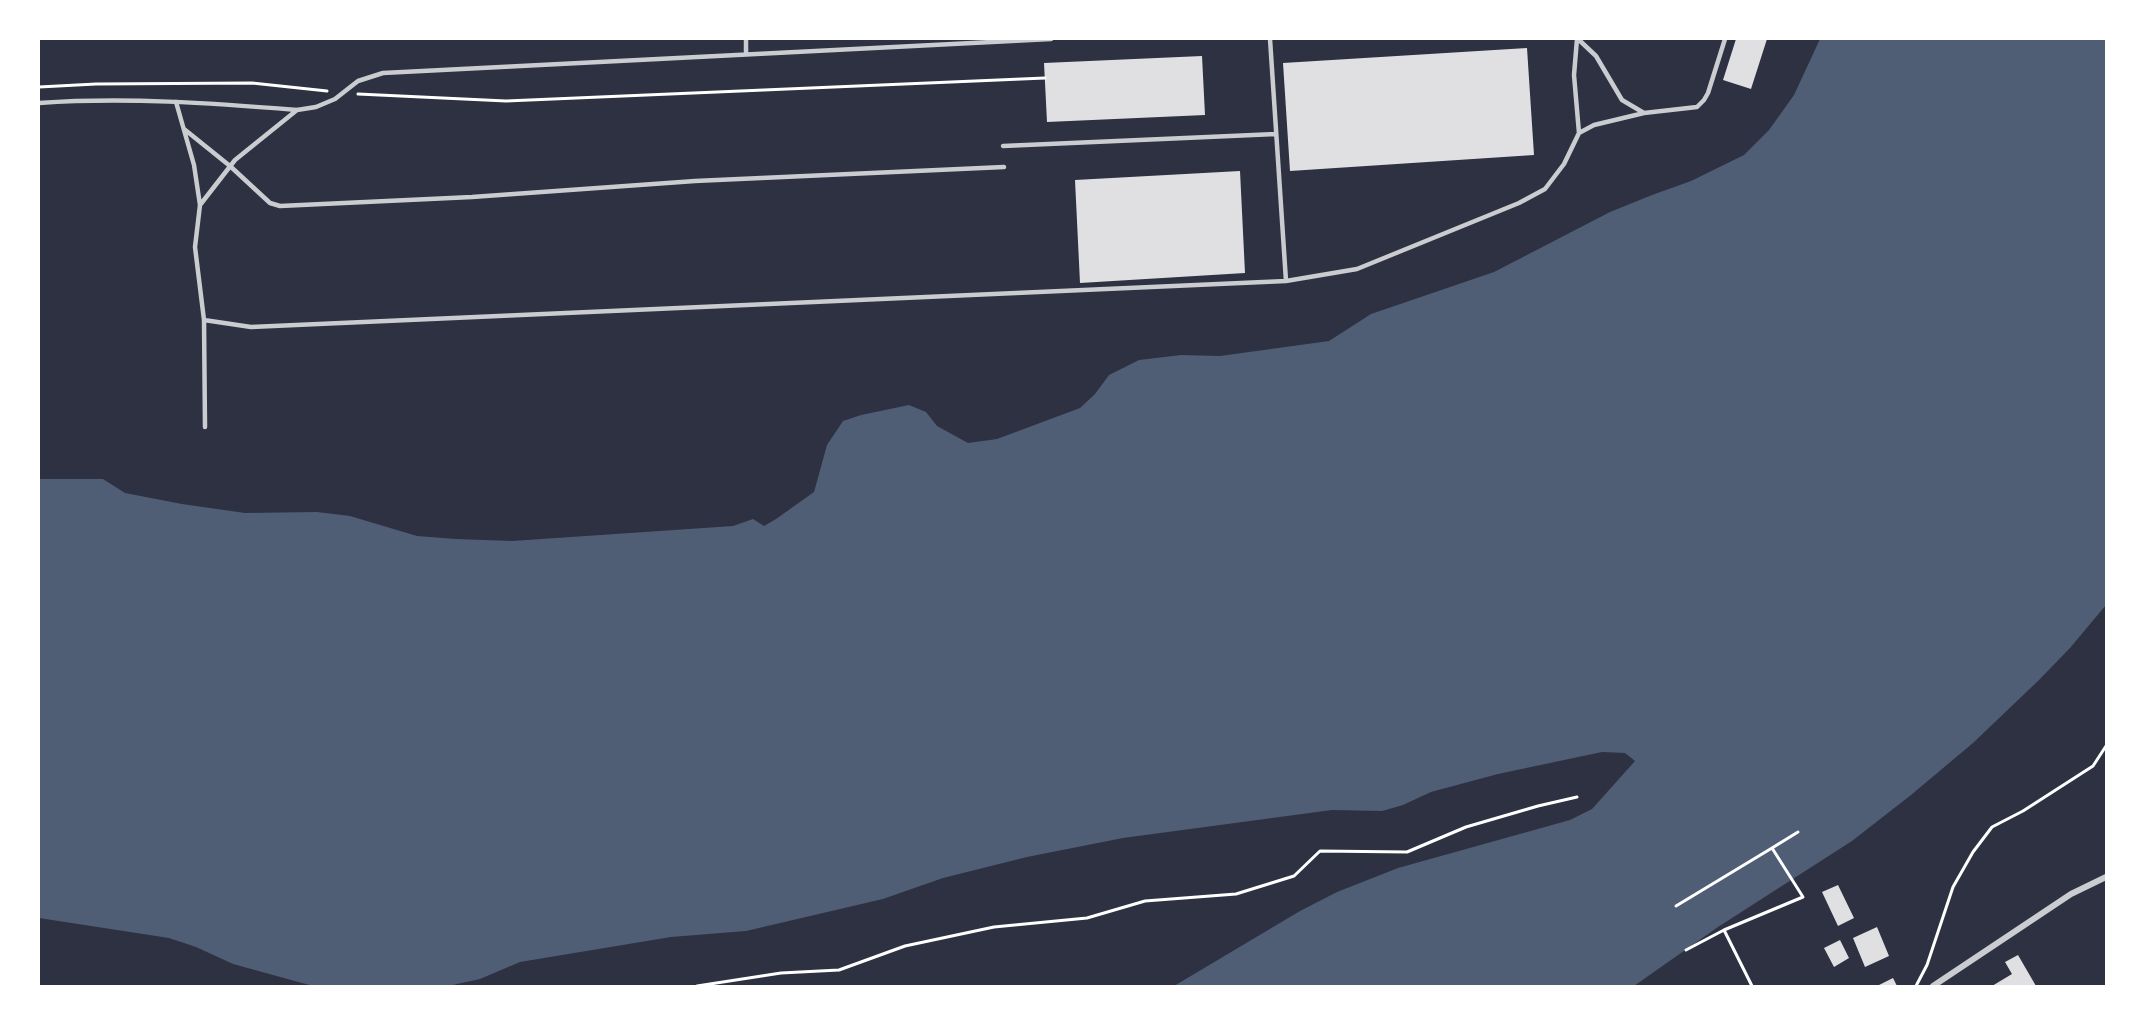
<!DOCTYPE html>
<style>
body{margin:0}
#map{position:relative;width:2145px;height:1025px;overflow:hidden;background:#2d3142;font-family:Montserrat,sans-serif}
canvas{display:block}
.frame{position:absolute;inset:0;border:40px solid #fff;pointer-events:none}
</style>
<div id="map">
<canvas width="2145" height="1025"></canvas>
<div class="frame"></div>
</div>
<script>
const context = document.querySelector('canvas').getContext('2d');
context.lineJoin = 'round';
function paint(path, color) { context.fillStyle = color; context.fill(path, 'evenodd'); }
function strokePath(path, color, width, dash) { context.strokeStyle = color; context.lineWidth = width; context.lineCap = dash ? 'butt' : 'round'; context.setLineDash(dash || []); context.stroke(path); }
paint(new Path2D(`
 M1820,39h286v566l-36,43 -31,32 -66,63 -62,52 -59,46 -134,86 -84,59h-460l126,-75 37,-19 61,-24 172,-48 22,-11 43,-48 -10,-8 -23,-1 -104,22 -67,18 -28,13 -21,6 -50,-1 -209,28 -96,19 -84,21 -60,21 -137,32 -75,6 -151,25 -40,17 -32,7h-135l-80,-22 -37,-17 -27,-9 -130,-20v-439h64l22,14 57,11 63,9 72,-1 33,4 67,20 39,3 56,2 221,-15 20,-7 11,7 12,-7 38,-27 13,-47 16,-24 18,-6 48,-10 17,7 11,14 31,17 29,-4 83,-31 15,-14 14,-19 30,-15 42,-5 39,1 109,-15 42,-27 123,-42 116,-60 42,-17 39,-14 53,-26 25,-25 25,-35z`), '#4f5d75');
paint(new Path2D(`
 M1736,39h31l-16,50 -28,-9z
 M1527,48l7,107 -244,16 -7,-108z
 M1202,56l3,59 -158,7 -3,-59z
 M1240,171l5,102 -165,10 -5,-103z
 M1838,885l16,33 -16,8 -16,-34z
 M1877,927l12,29 -24,11 -12,-29z
 M1840,940l9,18 -15,9 -10,-19z
 M2018,955l18,31h-44l20,-12 -7,-12z
 M1893,978l4,8h-20z`), '#e0e0e3');
strokePath(new Path2D(`
 M39,87l57,-3 156,-1 75,8
 M358,94l148,7 539,-23
 M1772,848l26,-16
 M1676,906l96,-58 31,49 -79,33 -38,20
 M1724,930l28,56
 M697,986l84,-13 58,-3 66,-24 89,-19 93,-9 58,-17 91,-7 58,-18 26,-25 87,1 59,-25 72,-21 39,-9
 M1916,986l11,-21 26,-78 20,-35 19,-25 31,-16 70,-45 13,-20`), '#fff', 3);
strokePath(new Path2D(`
 M1270,39l16,242
 M1577,39l-3,36 5,58
 M1578,39l18,17 26,44 22,13
 M746,54v-15
 M176,102l18,63 6,40 -5,42 9,73 47,7 1035,-46 71,-12 162,-66 26,-14 19,-25 15,-31 15,-8 50,-12 53,-6 7,-7 4,-7 17,-54
 M39,103c86,-6 173,0 258,7l19,-3 19,-8 23,-18 25,-8 668,-34
 M184,129l46,37 40,37 10,3 192,-9 223,-16 309,-14
 M1003,146l273,-12
 M200,205l35,-45 62,-50
 M204,320l1,107`), '#caccd0', 4.5);
strokePath(new Path2D(`
 M1933,986l138,-92 35,-17`), '#caccd0', 6);
</script>
